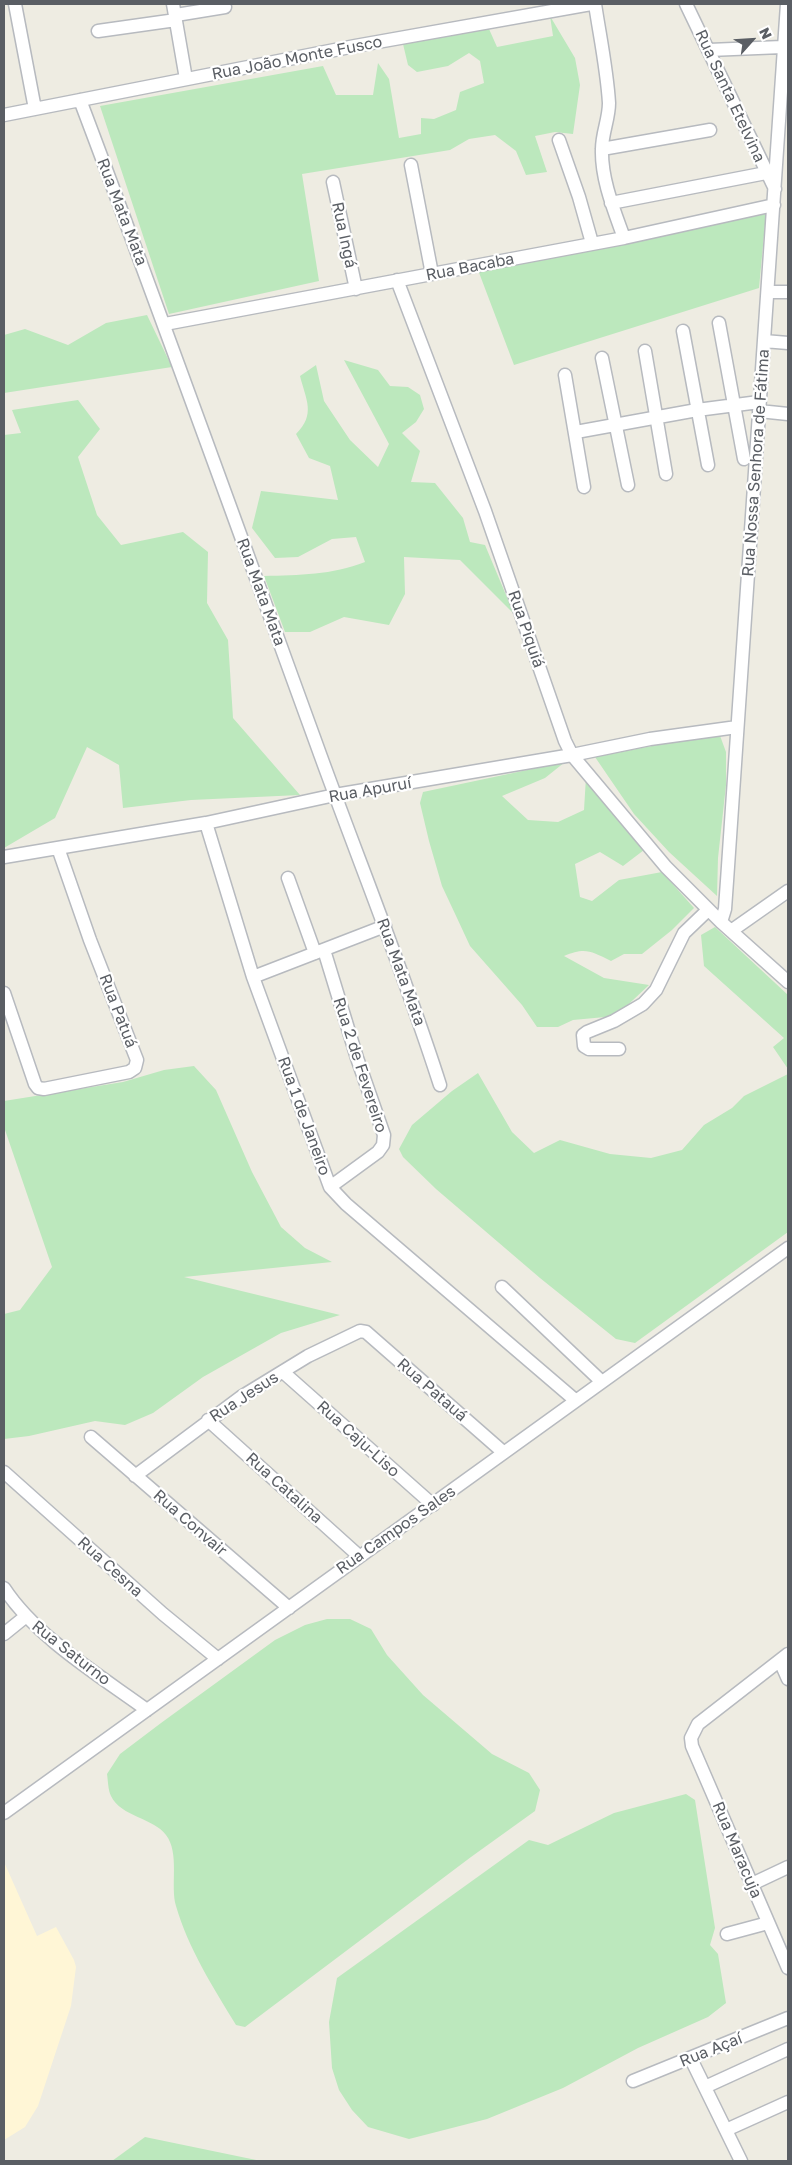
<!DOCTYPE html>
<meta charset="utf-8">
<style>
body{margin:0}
#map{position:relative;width:792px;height:2165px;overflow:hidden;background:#eeece2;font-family:"Golos Text",sans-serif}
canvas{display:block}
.frame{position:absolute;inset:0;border:5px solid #5a5e64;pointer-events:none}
.north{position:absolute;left:727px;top:15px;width:50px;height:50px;-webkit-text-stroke:4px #fff;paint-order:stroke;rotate:64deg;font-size:14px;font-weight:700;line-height:20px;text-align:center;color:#5a5e64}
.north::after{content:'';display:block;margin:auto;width:18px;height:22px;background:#5a5e64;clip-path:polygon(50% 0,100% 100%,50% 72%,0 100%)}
</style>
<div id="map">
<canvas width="792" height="2165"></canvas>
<div class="frame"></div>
<div class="north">N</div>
</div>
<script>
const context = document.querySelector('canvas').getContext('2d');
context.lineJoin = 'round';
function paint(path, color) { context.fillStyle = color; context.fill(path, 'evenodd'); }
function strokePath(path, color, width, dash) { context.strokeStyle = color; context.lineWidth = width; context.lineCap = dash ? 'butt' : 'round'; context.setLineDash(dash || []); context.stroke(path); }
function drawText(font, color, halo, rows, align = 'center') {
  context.font = font + ' "Golos Text",sans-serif'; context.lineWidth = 4.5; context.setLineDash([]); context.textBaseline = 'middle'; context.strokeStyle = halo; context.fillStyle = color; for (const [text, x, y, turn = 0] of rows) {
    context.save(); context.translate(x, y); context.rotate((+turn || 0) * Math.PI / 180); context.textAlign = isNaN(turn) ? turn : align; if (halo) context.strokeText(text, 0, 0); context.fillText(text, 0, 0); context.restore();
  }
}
paint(new Path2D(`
 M4,1862l33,74 19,-9 18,33 2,7 -5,39 -33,100 -13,21 -21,13z`), '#fff6d6');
paint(new Path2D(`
 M550,16l25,42 5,27 -7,49 -18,-2 -20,4 12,36 -21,3 -10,-24 -21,-16 -26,4 -19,11 -148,24 17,107 -150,33 -69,-208 223,-40 13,29h37l5,-32 11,16 10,59 22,-4v-16l13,1 22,-9 4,-18 24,-9 -4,-22 -11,-8 -21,13 -31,6 -9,-7 -5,-21 86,-15 8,18 56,-11z
 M766,214l-7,74 -245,77 -36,-95z
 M147,315l25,52 -168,26v-58l21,-6 43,16 38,-22z
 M344,360l34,10 12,16 18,1 12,8 4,14 -8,13 -14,11 18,18 -9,31 24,1 28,35 7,24 15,3 29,69 -54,-54 -56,-3 1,37 -16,31 -45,-8 -34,15h-25l-21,-56c35,-1 68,-1 101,-14l-9,-25 -24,2 -34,18 -23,1 -23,-30 9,-37 77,9 -8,-34 -21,-8 -13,-24c20,-20 10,-34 4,-58l16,-11 8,36 26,39 28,27 11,-23z
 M78,400l22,29 -22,28 19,58 24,30 62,-13 25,20 -1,51 21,37 5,78 67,77 -109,5 -68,8 -4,-43 -32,-18 -32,71 -51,30v-413l17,-2 -9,-23z
 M719,733l7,19v33l-8,73 -1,38 -48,-44 -35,-38 -39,-57z
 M565,762l-20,16 -43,18 26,24 30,2 26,-12 2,-33 58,73 -21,16 -23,-14 -25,12 5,33 12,4 27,-21 43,-8 32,36 -22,22 -30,24h-18l-13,7c-20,-10 -26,-14 -47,-5l40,22 45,7 -33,31 -43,4 -15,7h-21l-15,-22 -52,-59 -13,-28 -15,-32 -13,-45 -9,-38 3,-11z
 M715,927l73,68v74l-15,-22 11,-9 -80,-72 -3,-31z
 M194,1066l22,24 36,82 29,55 24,21 27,14 -148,15 156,38 -59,18 -78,44 -50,36 -28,12 -30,-4 -66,15 -25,3v-125l16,-4 32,-43 -48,-140v-26l119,-19 41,-12z
 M478,1073l34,59 22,21 26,-13 50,14 41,4 31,-8 22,-25 28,-17 12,-12 44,-22v158l-153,111 -19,-4 -76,-61 -104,-89 -33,-32 -4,-8 13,-24 40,-34z
 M327,1619h23l21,10 16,26 36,40 69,59 37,19 11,17 -5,21 -64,46 -226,170 -9,-2c-23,-38 -48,-77 -60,-119 -6,-20 4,-53 -10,-71 -12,-17 -45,-18 -55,-39 -3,-6 -3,-16 -4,-22l13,-20 41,-31 114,-83 30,-15z
 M686,1794l9,6 20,128 -5,17 8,9 8,49 -18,14 -70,31 -75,40 -76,31 -78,20 -41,-12 -16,-17 -13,-20 -7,-22 -3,-46 8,-44 192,-138 19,5 66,-32z
 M145,2137l116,24h-149z`), '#bce8bd');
const minor = new Path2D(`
 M15,4l20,105
 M173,4l13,75
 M595,4c5,33 12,66 14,99 0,16 -7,30 -7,46 -1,30 12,61 22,89
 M686,4l89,185
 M176,15l49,-8
 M98,31l78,-11
 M709,50l73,-3
 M80,100c81,214 158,429 236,643 41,114 87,226 124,342
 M4,115l351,-69 236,-42
 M559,140l20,57 13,46
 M602,149l108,-19
 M411,165l21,109
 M333,182l23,107
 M611,203l155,-30
 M397,280l88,231 80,230 7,14 94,112 55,55 67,60
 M768,292h20
 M719,323l25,136
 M165,324l459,-86 150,-33
 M683,331l25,134
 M764,341l24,2
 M645,351l21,123
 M602,358l26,127
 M565,375l19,112
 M759,411l29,3
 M576,432l121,-22 62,-8
 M206,823l47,154 77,210 16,17 229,196
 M4,857l202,-34 129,-28 237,-40 78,-16 87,-12
 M288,878l27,75
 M721,922l4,-13 2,-28 60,-877
 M731,931l57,-40
 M324,950l33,108 27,77 -1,10 -5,7 -48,35
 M253,977l132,-51
 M4,993l31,91 3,4 6,1 85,-17 6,-4 2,-8 -47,-120 -32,-92
 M619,1049h-30l-5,-3 -1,-11 4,-3 27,-11 29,-17 13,-14 28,-57 24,-23
 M502,1287l99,94
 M283,1372l150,133
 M208,1420l151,136
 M91,1437l198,171
 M4,1472l159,142 55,45
 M135,1476l106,-79 67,-41 52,-25 6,1 137,120
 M4,1588c32,49 95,87 143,122
 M4,1634l21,-17
 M788,1654l-90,70 -7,14 1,8 96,222
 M780,1661l8,18
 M4,1813l784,-565
 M752,1884l36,-17
 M727,1934l41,-11
 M691,2059l50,102
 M633,2081l155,-63
 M705,2087l83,-38
 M726,2130l62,-28`);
strokePath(minor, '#b7babf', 15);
strokePath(minor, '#fff', 12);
drawText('16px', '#5a5e64', '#fff', [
 ["Rua João Monte Fusco",297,58,-11],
 ["Rua Santa Etelvina",730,96,65],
 ["Rua Mata Mata",122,212,69],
 ["Rua Ingá",344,235,78],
 ["Rua Bacaba",470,267,-11],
 ["Rua Nossa Senhora de Fátima",756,463,-86],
 ["Rua Mata Mata",261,592,70],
 ["Rua Piquiá",526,629,71],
 ["Rua Apuruí",370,790,-10],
 ["Rua Mata Mata",401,972,70],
 ["Rua Patuá",118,1011,69],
 ["Rua 2 de Fevereiro",360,1065,72],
 ["Rua 1 de Janeiro",304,1116,70],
 ["Rua Patauá",432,1390,41],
 ["Rua Jesus",244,1397,-33],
 ["Rua Caju-Liso",358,1439,42],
 ["Rua Catalina",284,1488,42],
 ["Rua Convair",190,1523,41],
 ["Rua Campos Sales",396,1530,-35],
 ["Rua Cesna",110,1567,42],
 ["Rua Saturno",71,1653,38],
 ["Rua Maracuja",737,1850,67],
 ["Rua Açaí",711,2050,-22]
]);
</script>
